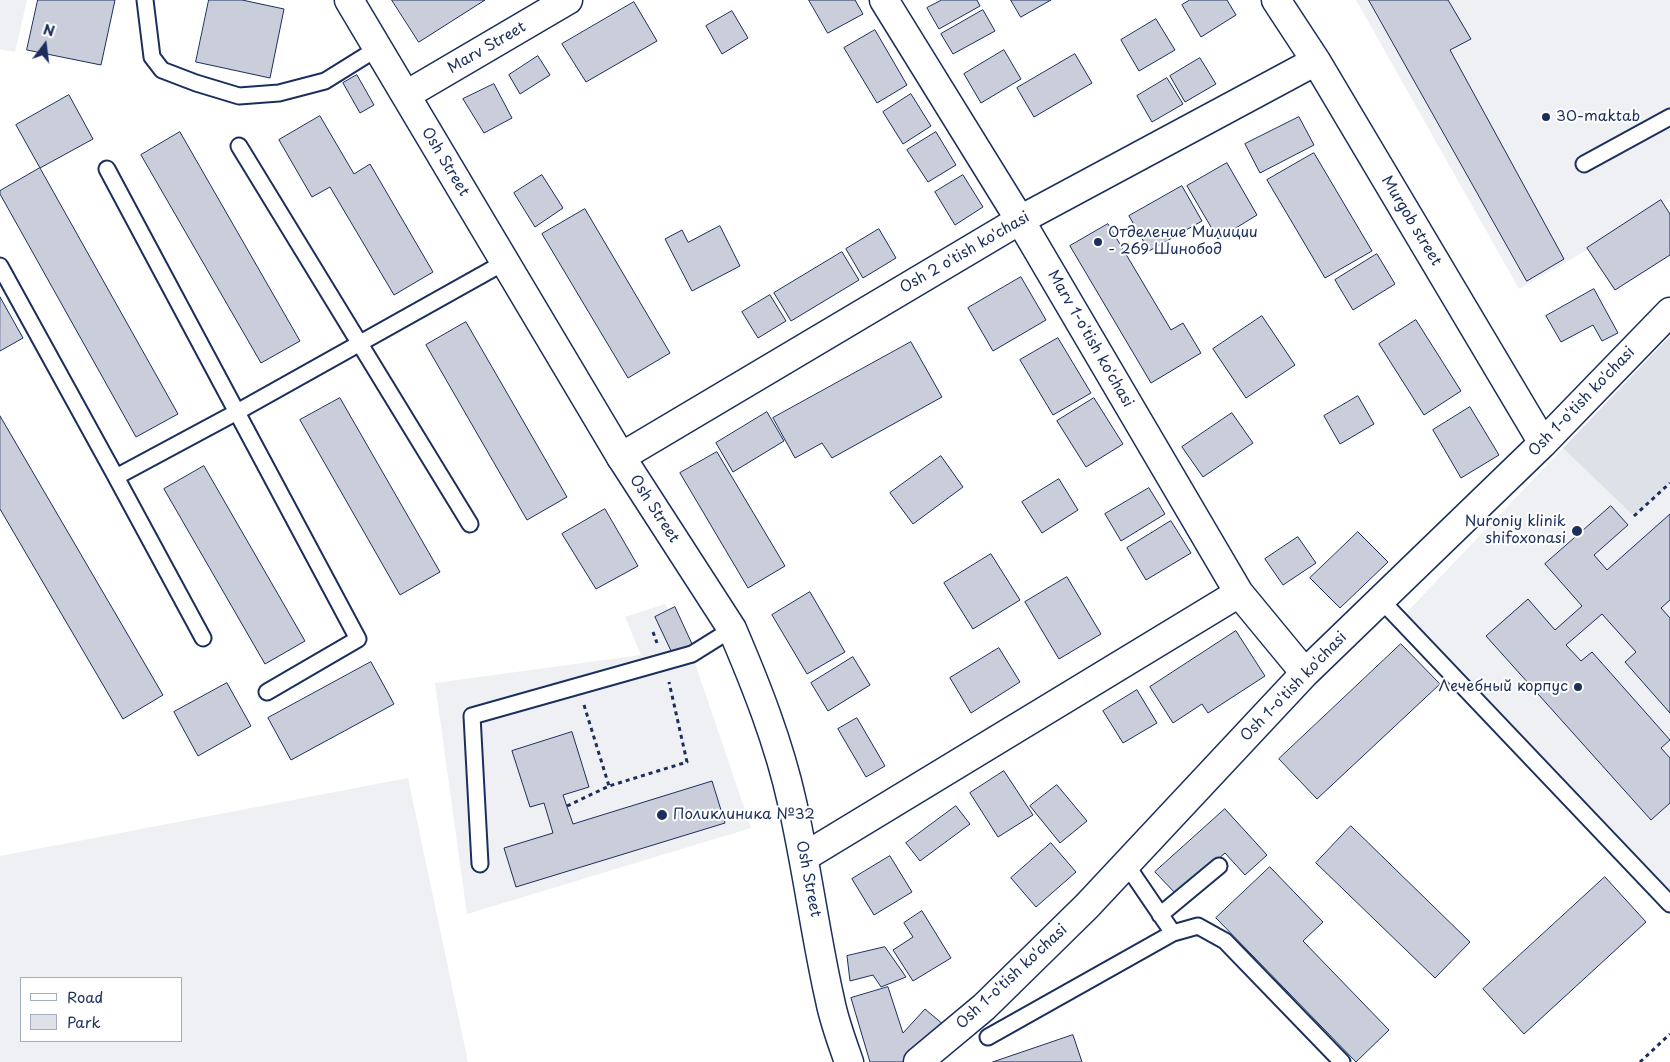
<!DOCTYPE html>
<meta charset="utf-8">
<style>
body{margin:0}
#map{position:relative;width:1670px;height:1062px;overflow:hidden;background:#fff;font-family:"Playpen Sans",sans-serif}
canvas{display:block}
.legend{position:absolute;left:20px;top:977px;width:162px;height:65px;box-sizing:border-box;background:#fff;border:1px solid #a4acbf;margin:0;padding:6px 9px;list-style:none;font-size:15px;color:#1b2f5e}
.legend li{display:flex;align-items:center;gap:10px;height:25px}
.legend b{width:25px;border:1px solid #a4acbf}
.north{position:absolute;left:20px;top:20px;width:50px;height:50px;-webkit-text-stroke:4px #fff;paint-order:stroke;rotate:15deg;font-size:14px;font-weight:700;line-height:20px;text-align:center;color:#1b2f5e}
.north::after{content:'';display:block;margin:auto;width:18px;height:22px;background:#1b2f5e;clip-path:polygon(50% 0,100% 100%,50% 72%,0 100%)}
</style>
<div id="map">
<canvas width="1670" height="1062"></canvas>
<ul class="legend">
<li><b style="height:6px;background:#fff"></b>Road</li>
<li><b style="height:14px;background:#dee1e7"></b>Park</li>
</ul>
<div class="north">N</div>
</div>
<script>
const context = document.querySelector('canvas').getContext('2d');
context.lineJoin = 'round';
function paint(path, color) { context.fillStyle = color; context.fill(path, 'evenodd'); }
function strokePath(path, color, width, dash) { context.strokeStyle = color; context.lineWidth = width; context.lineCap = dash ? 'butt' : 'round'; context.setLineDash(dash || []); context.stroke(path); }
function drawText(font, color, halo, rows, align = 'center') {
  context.font = font + ' "Playpen Sans",sans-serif'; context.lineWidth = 4; context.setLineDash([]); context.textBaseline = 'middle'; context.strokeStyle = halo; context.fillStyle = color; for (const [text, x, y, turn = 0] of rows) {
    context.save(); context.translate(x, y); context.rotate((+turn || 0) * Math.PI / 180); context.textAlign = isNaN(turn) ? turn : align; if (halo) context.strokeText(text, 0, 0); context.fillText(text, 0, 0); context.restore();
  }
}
paint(new Path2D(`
 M0,0h27l-12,52 -15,-3z
 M1356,0h314v198l-90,56 -61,35z
 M1670,336v554l-264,-277z
 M665,604l27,50 59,174 -284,86 -32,-231 206,-28 -16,-38z
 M408,778l60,284h-468v-206zM21,978h160v63h-160z`), '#eff0f4');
paint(new Path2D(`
 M1670,336v147l-36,33 -71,-68z`), '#dee1e7');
const building = new Path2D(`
 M38,0h77l-14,65 -74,-15z
 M209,0h33l42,9 -14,69 -74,-16z
 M392,0h93l-66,42z
 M809,0h46l8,14 -35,19z
 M942,0h35l3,6 -41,23 -12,-21z
 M1011,0h40l-30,17z
 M1190,0h37l9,15 -35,22 -19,-32z
 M1369,0h79l23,39 -21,11 114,209 -37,22z
 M634,2l23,39 -71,41 -24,-38z
 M983,10l12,21 -42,23 -12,-20z
 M732,11l16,27 -26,16 -16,-28z
 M1156,19l19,31 -36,21 -18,-31z
 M875,30l32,55 -30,18 -33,-55z
 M1004,50l17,29 -40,24 -17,-29z
 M1075,54l17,29 -58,34 -17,-29z
 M538,56l12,19 -30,19 -11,-19z
 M1200,58l16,26 -31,18 -15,-26z
 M357,75l17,30 -14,8 -17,-30z
 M1167,78l16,26 -31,18 -15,-26z
 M494,84l18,34 -28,15 -21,-34z
 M911,94l20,32 -28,18 -20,-32z
 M69,95l24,44 -53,29 -24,-43z
 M320,116l34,58 16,-10 63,108 -39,23 -64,-108 -18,10 -33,-57z
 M1299,117l15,28 -54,28 -15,-29z
 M180,132l120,209 -39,22 -120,-208z
 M936,132l20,33 -28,17 -21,-32z
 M1314,153l58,98 -47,27 -58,-98z
 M1227,163l30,52 -39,24 -31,-53z
 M40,168l138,246 -42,23 -136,-243v-3z
 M542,175l21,33 -28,19 -21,-34z
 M963,175l20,32 -28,18 -20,-33z
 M1182,186l20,35 -53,30 -20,-35z
 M1661,200l9,14v41l-55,35 -28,-42z
 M585,209l85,144 -42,25 -86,-144z
 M1108,224l63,106 12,-7 18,30 -50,30 -81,-137z
 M720,226l20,40 -48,25 -27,-52 17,-9 6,12z
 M879,229l17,29 -33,20 -17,-29z
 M842,252l17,28 -68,41 -17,-28z
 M1377,254l18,30 -42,26 -18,-30z
 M1021,277l25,43 -53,31 -25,-43z
 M1594,289l24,44 -16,8 -9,-16 -32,17 -15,-26z
 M770,295l16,26 -28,17 -16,-26z
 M0,297l23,41 -23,13z
 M1262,316l33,49 -49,33 -33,-49z
 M1416,320l45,71 -37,24 -45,-71z
 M466,322l101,175 -40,23 -101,-175z
 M1058,338l33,55 -38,22 -33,-55z
 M911,342l31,55 -110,61 -10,-15 -27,15 -22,-40z
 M1358,396l16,28 -34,20 -16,-28z
 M340,398l100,174 -40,23 -100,-175z
 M1094,398l29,46 -37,23 -29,-46z
 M1470,407l29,48 -38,23 -28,-48z
 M767,412l17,29 -51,31 -17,-29z
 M1232,413l21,30 -50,34 -21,-30z
 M0,416l163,279 -40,24 -123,-210z
 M717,452l68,114 -37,22 -68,-115z
 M941,456l22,31 -50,37 -23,-31z
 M204,466l101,175 -40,23 -101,-175z
 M1059,479l19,31 -36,23 -20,-31z
 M1149,488l16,26 -44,27 -16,-27z
 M1611,506l17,19 -34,30 13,15 63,-56v86l-9,8 9,10v95l-45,-51 11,-10 -34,-38 -36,31 15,16 11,-9 78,88 -9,8 9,10v45l-19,17 -165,-184 42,-37 27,31 27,-24 -37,-42z
 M605,509l33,57 -42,23 -34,-55z
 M1171,521l20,32 -45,27 -19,-32z
 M1358,532l30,30 -48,46 -30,-30z
 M1298,537l18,26 -33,22 -18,-26z
 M991,554l29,46 -47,29 -29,-46z
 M1067,577l34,57 -42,25 -34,-57z
 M810,592l35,60 -38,22 -35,-59z
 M675,607l18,39 -20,9 -18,-38z
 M1236,631l29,45 -57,37 -6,-9 -29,19 -23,-36z
 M1401,644l39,40 -123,115 -38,-40z
 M999,648l21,34 -49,31 -21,-35z
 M853,657l17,28 -42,26 -17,-28z
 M371,662l23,42 -103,56 -23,-42z
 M227,683l24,43 -53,30 -24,-44z
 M1137,690l20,33 -34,20 -20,-32z
 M857,718l28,48 -19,11 -28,-48z
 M572,732l17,55 -26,8 10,29 139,-43 13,42 -209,64 -12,-39 49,-15 -9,-30 -14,4 -18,-56z
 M1004,771l29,44 -35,22 -28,-44z
 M1057,785l30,36 -27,22 -30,-37z
 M956,806l14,18 -50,37 -14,-18z
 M1225,809l42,46 -22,20 -20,-22 -48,42 -22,-23z
 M1351,826l119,116 -35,36 -119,-115z
 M1051,843l25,29 -40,35 -25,-29z
 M890,856l22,36 -38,23 -22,-36z
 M1270,867l53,55 -20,19 86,89 -33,32 -140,-144z
 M1605,877l41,45 -122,112 -41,-45z
 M922,911l29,47 -38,23 -20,-31 20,-13 -9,-14z
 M885,947l21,30 -25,10 -8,-12 -23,6 -3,-25z
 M888,987l15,46 22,-24 20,17 -35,36h-40l-19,-64z
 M1073,1035l9,27h-89z`);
paint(building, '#caceda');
strokePath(building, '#1b2f5e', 1);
const service = new Path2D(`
 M145,0l7,57 10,13 34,13 43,13 40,-3 46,-12 53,-33
 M239,146l231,378
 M1584,164l86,-47
 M107,169l251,470 -91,53
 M0,266l116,211 121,-65 268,-150
 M116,477l87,161
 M1380,599l290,305
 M480,864l-8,-148 220,-62 40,-25
 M1160,915l59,-49
 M1173,933l25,-7 27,15 117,121
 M988,1037l185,-104 -47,-69`);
const minor = new Path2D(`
 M884,0l136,220 219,373 66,80
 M1276,0l40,61 227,382
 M406,95l162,-95
 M621,457l399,-237 296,-159
 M804,857l435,-264
 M918,1062l66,-55 103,-101 218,-233 238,-230 127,-131`);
const tertiary = new Path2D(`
 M349,0l272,457 111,172c24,56 47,114 60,173 15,65 23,132 38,198 4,21 12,42 19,62`);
strokePath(service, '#1b2f5e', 19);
strokePath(minor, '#1b2f5e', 31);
strokePath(tertiary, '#1b2f5e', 31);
strokePath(new Path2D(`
 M1634,516l36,-33
 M653,632l4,11
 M584,705l25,81
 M567,806l42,-20 78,-24 -18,-80
 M1640,1062l30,-28`), '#1b2f5e', 3, [4, 4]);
strokePath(service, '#fff', 15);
strokePath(minor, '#fff', 28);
strokePath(tertiary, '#fff', 28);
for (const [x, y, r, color] of [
 [1546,117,5,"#1b2f5e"],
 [1098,242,5,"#1b2f5e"],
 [1577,531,6,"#1b2f5e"],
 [1578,687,5,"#1b2f5e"],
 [662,815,6,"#1b2f5e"]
]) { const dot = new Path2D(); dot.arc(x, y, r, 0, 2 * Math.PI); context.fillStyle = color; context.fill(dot); strokePath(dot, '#fff', 2); }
drawText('15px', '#1b2f5e', '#fff', [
 ["Marv Street",487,48,-30],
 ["Osh Street",445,162,59],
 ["Murgob street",1411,221,59],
 ["Osh 2 o'tish ko'chasi",965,253,-30],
 ["Marv 1-o'tish ko'chasi",1090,339,60],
 ["Osh 1-o'tish ko'chasi",1582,402,-46],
 ["Osh Street",654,509,57],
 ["Osh 1-o'tish ko'chasi",1294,687,-46],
 ["Osh Street",808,879,79],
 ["Osh 1-o'tish ko'chasi",1012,977,-43]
]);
drawText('15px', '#1b2f5e', '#fff', [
 ["30-maktab",1556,117],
 ["Отделение Милиции",1108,233],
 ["- 269 Шинобод",1108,250],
 ["Nuroniy klinik",1566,522,"right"],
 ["shifoxonasi",1566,539,"right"],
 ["Лечебный корпус",1568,687,"right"],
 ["Поликлиника №32",673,815]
], 'left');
</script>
